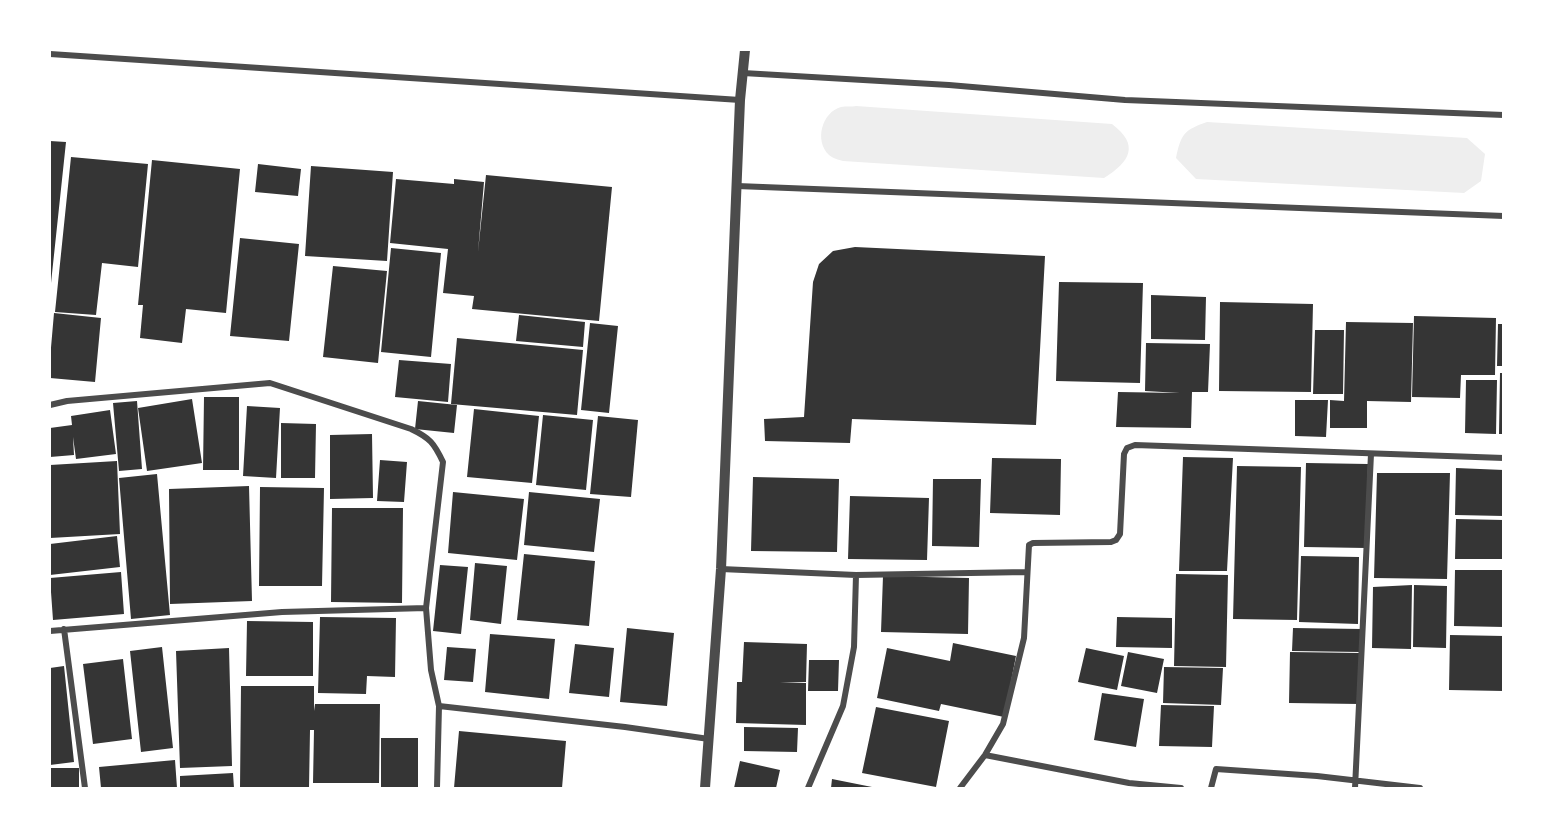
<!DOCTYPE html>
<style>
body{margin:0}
#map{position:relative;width:1553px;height:838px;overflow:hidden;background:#fff;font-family:"IBM Plex Sans",sans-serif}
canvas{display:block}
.frame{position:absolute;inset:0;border:51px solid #fff;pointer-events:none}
</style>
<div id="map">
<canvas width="1553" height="838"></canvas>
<div class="frame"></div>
</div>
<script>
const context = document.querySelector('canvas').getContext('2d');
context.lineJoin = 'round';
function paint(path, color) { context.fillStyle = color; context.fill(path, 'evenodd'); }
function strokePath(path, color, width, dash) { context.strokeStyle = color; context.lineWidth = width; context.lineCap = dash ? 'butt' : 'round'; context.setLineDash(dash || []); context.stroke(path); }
paint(new Path2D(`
 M856,106l256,18c28,21 18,38 -8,54l-261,-17c-4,-1 -11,-3 -14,-6 -15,-14 -7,-43 12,-48 5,-1 11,0 15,-1z
 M1207,122l260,16 18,16 -4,27 -17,12 -268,-14 -20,-21c5,-24 8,-28 31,-36z`), '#eee');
paint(new Path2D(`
 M50,141l16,1 -15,141h-1z
 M71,157l77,7 -10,103 -36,-4 -6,52 -41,-3z
 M152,160l88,9 -14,144 -40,-4 -4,34 -42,-5 3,-33h-5z
 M258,164l43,5 -3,27 -43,-4z
 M311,166l82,6 -6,89 -82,-5z
 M486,175l126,12 -13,134 -127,-12 2,-13 -31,-3 5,-44 -58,-6 6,-64 58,5v-5l30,3 -6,70z
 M240,238l59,6 -10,97 -59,-5z
 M855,247l190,9 -9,169 -184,-6 -2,24 -85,-2 -1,-22 40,-2 9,-135 6,-18 14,-13z
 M391,248l50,5 -10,104 -50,-5z
 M333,266l54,5 -9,92 -55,-6z
 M1059,282l84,1 -3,100 -84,-2z
 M1151,295l55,2 -1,43 -54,-1z
 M1220,302l93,2 -2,88 -92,-1z
 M54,313l47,5 -6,64 -45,-4v-19z
 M519,315l66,7 -2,25 -67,-6z
 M1414,316l82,2 -1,57h-34l-1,23 -48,-1z
 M1346,322l67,1 -2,79 -44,-1v27h-37v-28l14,1z
 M590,323l28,3 -9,87 -28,-3z
 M1498,324h6v42h-7z
 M1315,330h29l-1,64h-30z
 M457,338l126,12 -6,65 -126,-11z
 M1146,343l64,1 -2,48h-16l-1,36 -75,-1 2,-35 62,1 -35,-2z
 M399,360l52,4 -3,38 -53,-5z
 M1500,373h4v61h-5z
 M1466,380h31l-1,54 -31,-1z
 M204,397h35v73h-36z
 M192,399l10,64 -55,8 -9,-63z
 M1295,400h33l-2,37 -31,-1z
 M137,401l5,68 -23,2 -6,-68z
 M418,401l39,4 -3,28 -39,-4z
 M247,406l33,2 -4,70 -33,-2z
 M474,409l65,7 -7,67 -65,-6z
 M110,410l6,44 -40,5 -3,-22 1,18 -24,2v-29l22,-3 -1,-9z
 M543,415l50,5 -7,70 -50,-5z
 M598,416l40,4 -7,77 -41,-3z
 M281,423l35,1 -1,54h-34z
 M372,434l1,64 -43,1v-64z
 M1183,457l50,1 -6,113h-48z
 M992,458l69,1 -1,56 -70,-2z
 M380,460l27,2 -3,40 -27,-1z
 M117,461l3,73 -70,4v-73z
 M1306,463l62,1 -2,84 -62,-1z
 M1237,466l64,1 -4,153 -64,-1z
 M1456,468l48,2v46l-49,-1z
 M1377,473h73l-3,106 -73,-1z
 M157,474l13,141 -39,4 -12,-141z
 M753,477l86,2 -2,73 -86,-1z
 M933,479h48l-2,68 -47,-1z
 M249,486l3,115 -82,3 -1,-115z
 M260,487l64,1 -2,98h-63z
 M453,492l71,7 -7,61 -69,-7z
 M529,492l71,7 -6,53 -70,-7z
 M850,496l79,2 -2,62 -79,-1z
 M332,508h71l-1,95 -71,-1z
 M1456,519l48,1v39h-49z
 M117,536l3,31 -70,8v-31z
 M524,554l71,7 -6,65 -72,-6z
 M1301,556l58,1 -1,67 -59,-2z
 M475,563l32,3 -6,58 -31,-4z
 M440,565l28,2 -7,67 -28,-3z
 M1455,570h49v57l-50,-1z
 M121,572l3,42 -71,6 -3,-42z
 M1176,574l52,1 -2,92 -52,-1z
 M883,576l86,2 -1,56 -87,-2z
 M1412,585l-1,64 -39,-1 1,-61z
 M1414,585l33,1 -1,62 -33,-1z
 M320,617l76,1 -1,59 -28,-1 -1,18 -48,-1z
 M1117,617l55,1v30l-56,-1z
 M247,621l66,1v54h-67z
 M627,628l47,5 -7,73 -47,-4z
 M1293,628l69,1 -2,23 -68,-1z
 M490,634l65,5 -6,60 -64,-7z
 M1450,635l54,1v55l-55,-1z
 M744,642l63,2 -1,38 -26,1h26v42l-70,-2 1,-41h5z
 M953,643l63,13 -12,61 -63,-13 -2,7 -62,-13 10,-50 63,13z
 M575,644l39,4 -5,49 -40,-4z
 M162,647l11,101 -32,4 -11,-101z
 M447,647l29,2 -3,33 -29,-2z
 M229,648l3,118 -52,2 -4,-117z
 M1086,648l38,8 -7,34 -39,-8z
 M1128,652l36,7 -7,34 -36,-7z
 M1290,652l70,1 -1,51 -70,-1z
 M123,659l9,80 -39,5 -10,-80z
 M809,660h30l-1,31h-30z
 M64,666l10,96 -24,3v-97z
 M1164,667l59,1 -2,37 -58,-2z
 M241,686h73v25l1,-7h65l-1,79h-66l1,-53h-4l-1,58h-69z
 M1102,693l42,6 -8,48 -42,-7z
 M1161,705l53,1 -2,41 -53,-1z
 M876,707l73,14 -13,66 -74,-14z
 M744,727l54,1 -1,24 -53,-1z
 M459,731l107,10 -4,47h-108z
 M381,738h37v50h-37z
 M175,760l2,28h-76l-2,-21z
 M740,761l40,9 -4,18h-42z
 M50,768h29v20h-29z
 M233,773l1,15h-54v-12z
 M832,779l40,8v1h-41z`), '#353535');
strokePath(new Path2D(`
 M50,54l690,46
 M743,73l206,12 176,15 379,15
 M737,186l767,30
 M50,405l17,-4 203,-18 141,46c19,9 23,14 32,33l-17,146 5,62 8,36 -2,82
 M721,569l135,6 171,-3
 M64,629l21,159
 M50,631l232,-19 144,-4
 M439,706l186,21 84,12
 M985,755l144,28 52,5
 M808,788l35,-82 11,-59 2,-72
 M960,788l25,-33 18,-31 21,-86 5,-93 4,-2 78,-1 5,-2 4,-6 4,-80 3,-6 8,-3 369,13
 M1211,788l5,-19 101,7 103,12
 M1355,788l16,-334`), '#4c4c4c', 6);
strokePath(new Path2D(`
 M705,788l16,-219 19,-469 5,-50`), '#4c4c4c', 10);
</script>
